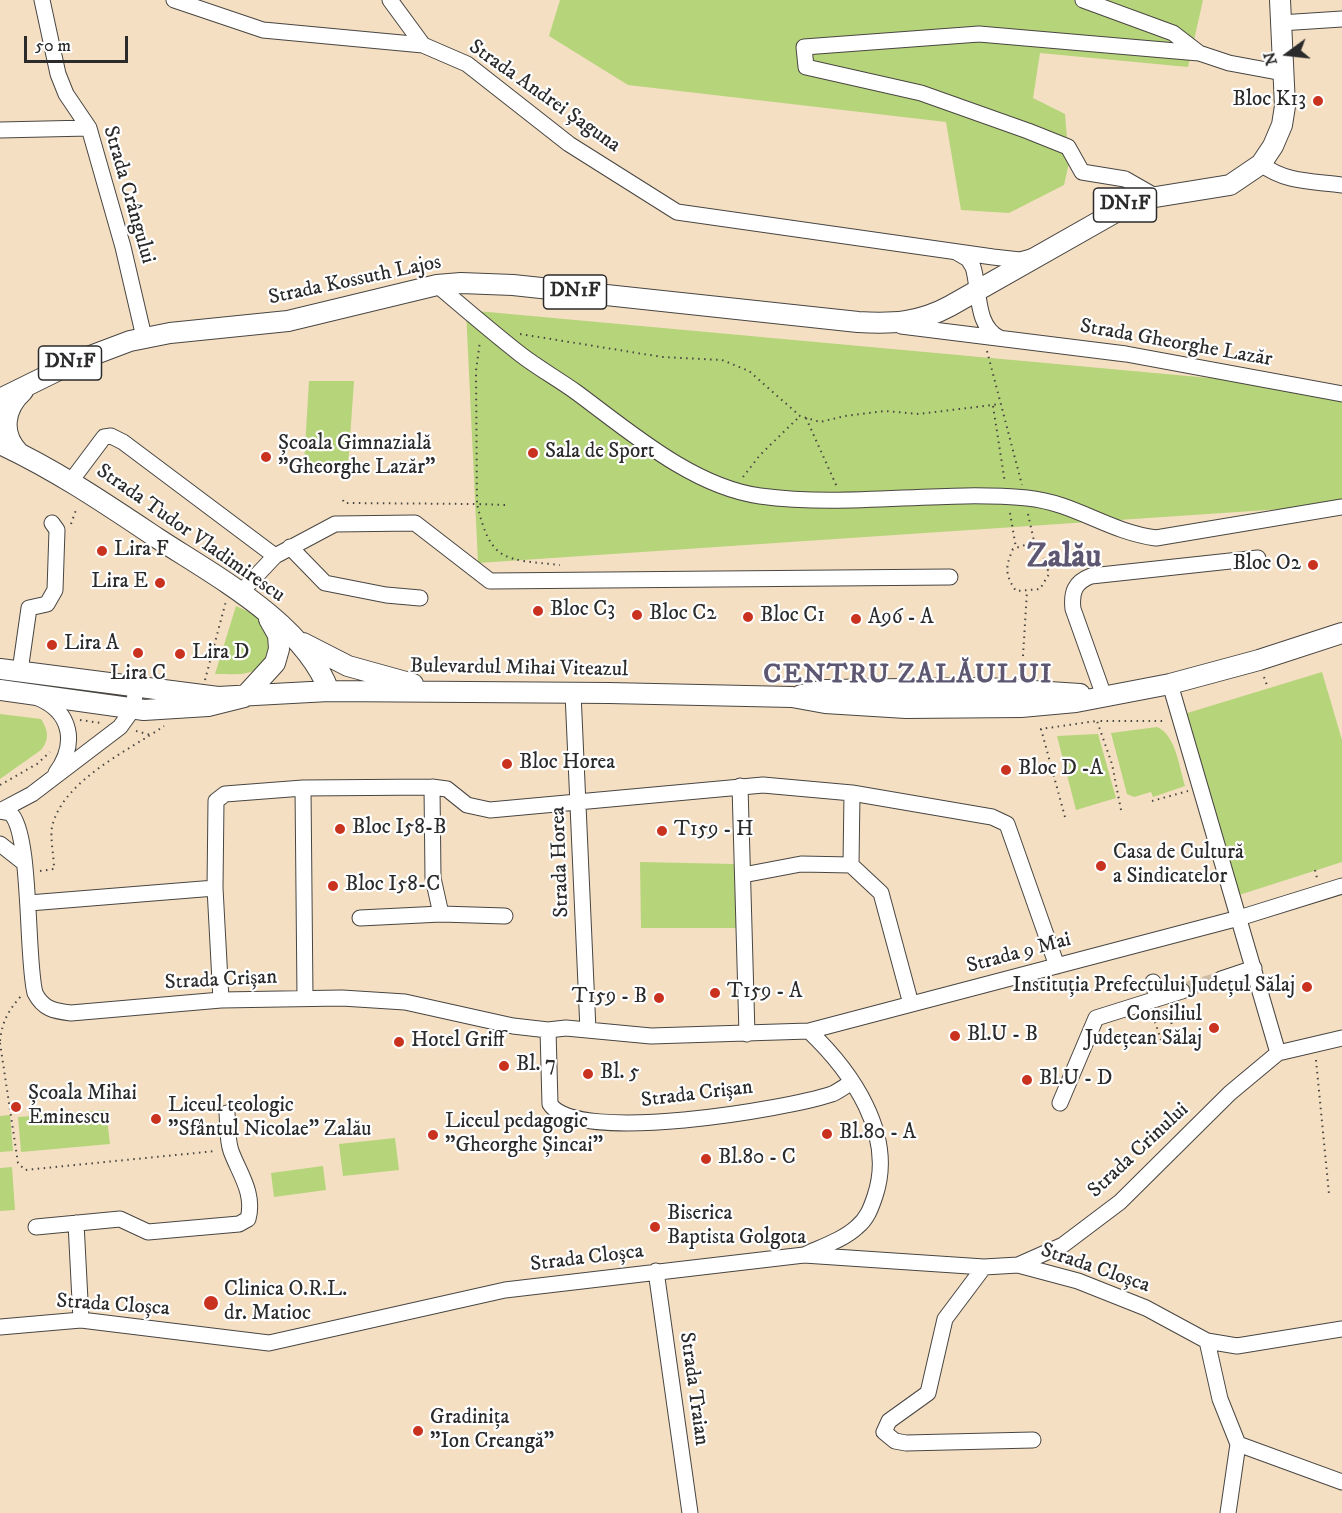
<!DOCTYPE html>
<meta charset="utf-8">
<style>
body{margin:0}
#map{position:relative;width:1342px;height:1513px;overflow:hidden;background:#f4dfc3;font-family:"IM FELL DW Pica",serif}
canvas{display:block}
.north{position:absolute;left:1258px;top:24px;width:60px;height:60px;-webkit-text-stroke:4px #fff;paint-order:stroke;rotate:255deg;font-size:16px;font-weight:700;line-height:24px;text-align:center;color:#2b2b2b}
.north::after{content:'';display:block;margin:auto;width:21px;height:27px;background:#2b2b2b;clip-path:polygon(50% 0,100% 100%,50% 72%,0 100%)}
.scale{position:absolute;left:24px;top:36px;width:104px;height:27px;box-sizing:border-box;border:3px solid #2b2b2b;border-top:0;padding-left:8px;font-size:18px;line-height:21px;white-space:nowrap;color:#2b2b2b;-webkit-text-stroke:4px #fff;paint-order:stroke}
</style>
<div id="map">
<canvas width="1342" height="1513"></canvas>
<div class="north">N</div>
<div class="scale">50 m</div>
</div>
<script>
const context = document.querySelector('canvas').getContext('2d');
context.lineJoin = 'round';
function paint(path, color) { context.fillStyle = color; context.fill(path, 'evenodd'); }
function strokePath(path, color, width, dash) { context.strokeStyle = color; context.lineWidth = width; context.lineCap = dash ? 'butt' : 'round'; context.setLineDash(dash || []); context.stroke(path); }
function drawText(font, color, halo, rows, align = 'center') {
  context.font = font + ' "IM FELL DW Pica",serif'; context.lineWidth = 4.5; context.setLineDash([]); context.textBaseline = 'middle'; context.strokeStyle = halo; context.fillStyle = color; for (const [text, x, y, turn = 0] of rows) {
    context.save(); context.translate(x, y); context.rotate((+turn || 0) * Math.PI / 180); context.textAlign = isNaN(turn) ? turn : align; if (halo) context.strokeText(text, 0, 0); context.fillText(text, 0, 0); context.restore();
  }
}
paint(new Path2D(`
 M560,0h643l-15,67 -148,-14 -7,45 32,16 4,49 -5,22 -55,28 -48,-3 -15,-88 -318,-37 -79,-49z
 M466,310l820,75 56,9v111l-864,58z
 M309,381h45l-6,86 -44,-2z
 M236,606c27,12 34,16 36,47 -20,25 -26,21 -57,21z
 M1322,672l20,68v122l-103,33 -55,-181z
 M0,714l41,5c7,11 9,20 0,31l-41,29z
 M1157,727c19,8 22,40 28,59l-32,11 -2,-5 -17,5 -7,-3 -16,-61z
 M1098,734l18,64 -40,12 -19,-74z
 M640,862l94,2 2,64h-95z
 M106,1110l4,34 -89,8 -3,-35z
 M10,1115l3,36 -13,1v-36z
 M395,1138l4,32 -56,6 -4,-32z
 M323,1166l3,24 -52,7 -3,-24z
 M12,1167l3,43 -15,1v-43z`), '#b6d47a');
strokePath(new Path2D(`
 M1182,991l39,-12`), '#ccbba5', 15, [15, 8]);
const minor = new Path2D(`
 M42,0l16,74 8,20 23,34 34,119 21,90
 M174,0l89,30 160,15 44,19 102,80 108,68 316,45 27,3 11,-3
 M390,0l33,45
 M1083,0l90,33 26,20
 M1280,23l62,-4
 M0,130l89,-2
 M1261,164c25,19 52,17 81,21
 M1153,195l-28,-16 -43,-7 -14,-25 -40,-16 -107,-38 -115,-26 -2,-20 175,-13 220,19 30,10 54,10
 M956,252l12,7 5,8c7,22 2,60 27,71
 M437,285c27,23 55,47 83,69 18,14 38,25 56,38 53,39 117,95 184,104 89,12 178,-6 267,2 49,5 79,33 129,40l186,-31
 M901,326l225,28 216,40
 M71,481l33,-44 7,-1 12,6 152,114
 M290,547l35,36 61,12 34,3
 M240,593l35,-37 60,-32 80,-1 75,58 460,-4
 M20,671l9,-63 18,-4 8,-14 2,-60 -5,-7
 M1170,684l108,369
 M573,693l15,337
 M1104,696l-31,-87c-2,-17 2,-27 18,-33l167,-18
 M38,698c34,14 39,46 18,75
 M740,786l7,248
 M432,787l1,91 8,36
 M303,788l2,210
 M0,811l10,2c22,18 16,147 25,180 8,16 19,18 36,20l150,-13 121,-2 63,4 108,24 35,4 18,-2 85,8 158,-5 430,-113 103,-32
 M0,811l32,-17 88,-67 13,-18 3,-22
 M0,844l23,18
 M851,865l1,-72
 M743,875l58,-11 50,1 30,28 30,111
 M29,903l186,-15
 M360,918l81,-4 64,2
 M1221,979l33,-11
 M1153,982l4,17
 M221,1000l-6,-112 1,-87 9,-7 78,-6 129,-1 15,2 20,16 23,5 273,-25 89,8 140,24 15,7 50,142
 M548,1030l2,74c27,41 237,5 282,-10 7,-3 13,-8 20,-12
 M1060,1103l36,-85 86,-27
 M76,1223l5,97
 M36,1227l84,-8 28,13 91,-8 9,-5c7,-26 -9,-46 -17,-68 -4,-11 -3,-27 -4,-38
 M804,1255c17,-8 39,-15 53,-28 10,-8 14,-19 18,-31 21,-62 -24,-125 -66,-165
 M1018,1265l45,-20 57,-43 110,-109 48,-40 64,-15
 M984,1267l-39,52 -17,74 -39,28 -5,11 11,9 11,2 127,-3
 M656,1271l34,242
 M0,1327l81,-7 188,23 236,-53 299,-35 180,12 34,-2 60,16 68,27 61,33 30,5 105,-17
 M1207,1341l13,58 18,45 -10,69
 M1238,1444l104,38`);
const major = new Path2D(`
 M0,399l77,-38 53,-20 40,-8 118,-12 149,-36 24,-2 52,2 345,37c34,2 61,1 92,-16l187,-106 93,-15 31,-21 12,-18 9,-21 3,-19 -5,-106
 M0,444c56,26 106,60 157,94 58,38 147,85 172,153
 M19,453c-19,-19 -15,-45 4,-62
 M303,643l45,23 65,18
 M0,669l218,28 111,-6 280,2 183,4 33,6 81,5 115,-1 55,-5 94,-18 89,-24 83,-27
 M0,690l144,20 64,-4 36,-9 31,-34 4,-14 -1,-14 -9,-16
 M801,695l24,-5 162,-2 93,6`);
strokePath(minor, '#494642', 17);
strokePath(major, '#494642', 22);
strokePath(new Path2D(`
 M520,334l142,23 60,3 27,11 51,45 20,6 25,-6 40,-5 34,3 81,-10
 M987,351l35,134
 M993,406l12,77
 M806,418l31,69
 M743,477l17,-22 40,-39
 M343,500l1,3 133,1 -1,-133 4,-30
 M505,505l-28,-1c14,59 27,55 83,61
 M1010,513l6,35
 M1028,514l8,36 9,10 4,14 -9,15 -24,2c-11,-16 -11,-24 -3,-42l12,-4 11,5
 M71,524l6,-17
 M1023,656l4,-65
 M1264,677l4,11
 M205,680l21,-79
 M80,720l21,3
 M136,731l15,4
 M0,785l37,-21 13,-12
 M1152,801l36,-10
 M1121,810l-9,-46 -15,-43h69
 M1065,817l-24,-88 55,-8
 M1315,870l2,8
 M40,871l14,-2c0,-13 -4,-30 -2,-42 10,-46 76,-76 112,-101
 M1129,984l2,8
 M1168,1011l7,25
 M1153,1016l9,27
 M0,1041c2,-19 8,-30 21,-45
 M0,1043l18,120 7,7 191,-19
 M1316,1060l13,134`), '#494642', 2, [1.5, 4.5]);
strokePath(minor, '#fff', 15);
strokePath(major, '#fff', 20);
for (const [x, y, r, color] of [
 [1318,101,6,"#c8321e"],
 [533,453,6,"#c8321e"],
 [266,457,6,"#c8321e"],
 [102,551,6,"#c8321e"],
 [1313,565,6,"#c8321e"],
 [160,583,6,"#c8321e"],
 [538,611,6,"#c8321e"],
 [637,615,6,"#c8321e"],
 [748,617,6,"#c8321e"],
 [856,619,6,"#c8321e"],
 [52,645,6,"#c8321e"],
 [138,653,6,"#c8321e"],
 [180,654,6,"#c8321e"],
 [507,764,6,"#c8321e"],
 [1006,770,6,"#c8321e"],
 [340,829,6,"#c8321e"],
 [662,831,6,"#c8321e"],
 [1101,866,6,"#c8321e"],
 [333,886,6,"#c8321e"],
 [1307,987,6,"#c8321e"],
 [715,993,6,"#c8321e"],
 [659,998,6,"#c8321e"],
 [1214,1028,6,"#c8321e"],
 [955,1036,6,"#c8321e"],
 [399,1042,6,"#c8321e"],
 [504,1066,6,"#c8321e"],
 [588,1074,6,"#c8321e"],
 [1027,1080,6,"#c8321e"],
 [16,1107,6,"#c8321e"],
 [156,1119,6,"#c8321e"],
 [827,1134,6,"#c8321e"],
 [433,1135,6,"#c8321e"],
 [706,1159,6,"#c8321e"],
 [655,1227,6,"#c8321e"],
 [211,1303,8,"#c8321e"],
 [418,1431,6,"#c8321e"]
]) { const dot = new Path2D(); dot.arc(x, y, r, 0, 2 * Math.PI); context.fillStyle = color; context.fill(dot); strokePath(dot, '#fff', 2); }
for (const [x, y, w] of [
 [1125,205,63],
 [575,292,63],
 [70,363,63]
]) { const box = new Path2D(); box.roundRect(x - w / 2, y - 17, w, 34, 4.5); context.fillStyle = '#fff'; context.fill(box); strokePath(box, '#2b2b2b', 1.5); }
drawText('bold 20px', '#2b2b2b', null, [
 ["DN1F",1125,205],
 ["DN1F",575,292],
 ["DN1F",70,363]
]);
drawText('21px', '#2b2b2b', '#fff', [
 ["Strada Andrei Șaguna",544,97,35],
 ["Strada Crângului",128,195,74],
 ["Strada Kossuth Lajos",355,281,-12],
 ["Strada Gheorghe Lazăr",1176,344,10],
 ["Strada Tudor Vladimirescu",190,534,35],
 ["Bulevardul Mihai Viteazul",519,669,1],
 ["Strada Horea",561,862,-92],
 ["Strada 9 Mai",1019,954,-15],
 ["Strada Crișan",221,981,-3],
 ["Strada Crișan",697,1095,-7],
 ["Strada Crinului",1139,1151,-43],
 ["Strada Cloșca",587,1259,-7],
 ["Strada Cloșca",1095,1269,19],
 ["Strada Cloșca",113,1306,4],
 ["Strada Traian",693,1389,82]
]);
drawText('21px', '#2b2b2b', '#fff', [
 ["Bloc K13",1306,101,"right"],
 ["Școala Gimnazială",278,445],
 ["\"Gheorghe Lazăr\"",278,469],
 ["Sala de Sport",545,453],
 ["Lira F",114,551],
 ["Bloc O2",1301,565,"right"],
 ["Lira E",148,583,"right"],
 ["Bloc C3",550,611],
 ["Bloc C2",649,615],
 ["Bloc C1",760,617],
 ["A96 - A",868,619],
 ["Lira A",64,645],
 ["Lira D",192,654],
 ["Lira C",138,675,"center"],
 ["Bloc Horea",519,764],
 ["Bloc D -A",1018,770],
 ["Bloc I58-B",352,829],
 ["T159 - H",674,831],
 ["Casa de Cultură",1113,854],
 ["a Sindicatelor",1113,878],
 ["Bloc I58-C",345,886],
 ["Instituția Prefectului Județul Sălaj",1295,987,"right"],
 ["T159 - A",727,993],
 ["T159 - B",647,998,"right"],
 ["Consiliul",1202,1016,"right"],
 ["Județean Sălaj",1202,1040,"right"],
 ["Bl.U - B",967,1036],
 ["Hotel Griff",411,1042],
 ["Bl. 7",516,1066],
 ["Bl. 5",600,1074],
 ["Bl.U - D",1039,1080],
 ["Școala Mihai",28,1095],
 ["Eminescu",28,1119],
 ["Liceul teologic",168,1107],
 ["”Sfântul Nicolae” Zalău",168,1131],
 ["Liceul pedagogic",445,1123],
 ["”Gheorghe Șincai”",445,1147],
 ["Bl.80 - A",839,1134],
 ["Bl.80 - C",718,1159],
 ["Biserica",667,1215],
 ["Baptista Golgota",667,1239],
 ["Clinica O.R.L.",224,1291],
 ["dr. Matioc",224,1315],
 ["Gradinița",430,1419],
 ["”Ion Creangă”",430,1443]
], 'left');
context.letterSpacing = '1.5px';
drawText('bold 27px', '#5e5771', '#fff', [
 ["CENTRU ZALĂULUI",908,676]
]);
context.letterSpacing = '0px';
drawText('bold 33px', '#5e5771', '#fff', [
 ["Zalău",1064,559]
]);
</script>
